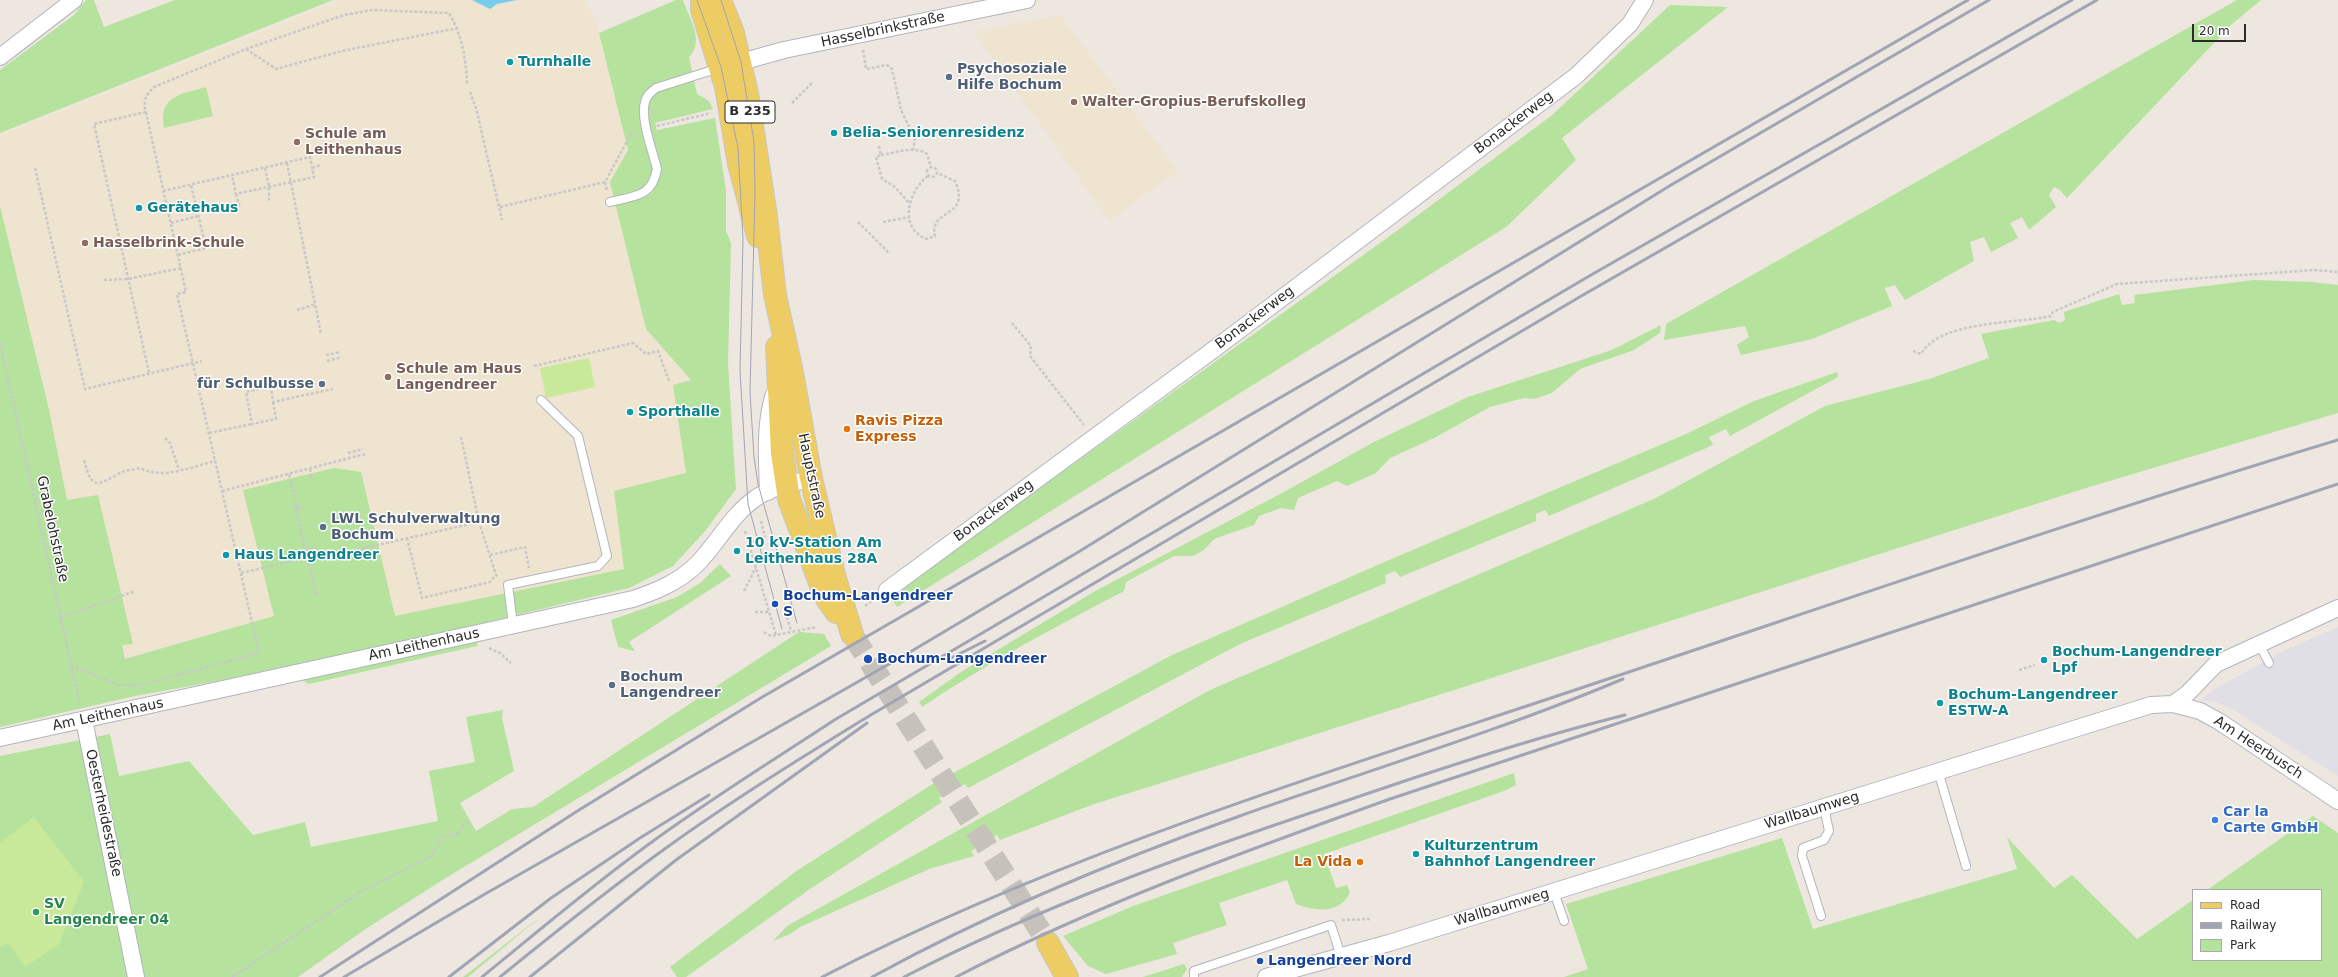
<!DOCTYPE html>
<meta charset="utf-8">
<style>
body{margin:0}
#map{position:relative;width:2338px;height:977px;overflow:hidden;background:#ede7df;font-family:"DejaVu Sans",sans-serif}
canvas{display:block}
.legend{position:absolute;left:2192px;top:889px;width:130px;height:72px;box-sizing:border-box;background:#fff;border:1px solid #ababab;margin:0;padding:5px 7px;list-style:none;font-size:12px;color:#2c2c2c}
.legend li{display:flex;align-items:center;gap:8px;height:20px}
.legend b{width:20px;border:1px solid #ababab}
.scale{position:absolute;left:2192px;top:24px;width:54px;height:18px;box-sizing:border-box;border:2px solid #2c2c2c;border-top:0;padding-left:5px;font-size:12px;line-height:14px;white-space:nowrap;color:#2c2c2c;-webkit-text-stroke:3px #fff;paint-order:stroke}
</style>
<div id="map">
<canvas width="2338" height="977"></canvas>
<ul class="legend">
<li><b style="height:5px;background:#edcc64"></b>Road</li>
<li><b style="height:5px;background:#a1a4b5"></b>Railway</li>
<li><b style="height:11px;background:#b5e29d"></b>Park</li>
</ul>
<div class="scale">20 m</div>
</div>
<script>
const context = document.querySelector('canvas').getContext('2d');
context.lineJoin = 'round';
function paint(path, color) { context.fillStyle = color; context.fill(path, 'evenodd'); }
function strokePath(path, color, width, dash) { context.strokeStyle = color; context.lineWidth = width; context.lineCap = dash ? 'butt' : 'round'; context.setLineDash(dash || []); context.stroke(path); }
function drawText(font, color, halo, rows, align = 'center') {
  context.font = font + ' "DejaVu Sans",sans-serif'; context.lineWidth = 3; context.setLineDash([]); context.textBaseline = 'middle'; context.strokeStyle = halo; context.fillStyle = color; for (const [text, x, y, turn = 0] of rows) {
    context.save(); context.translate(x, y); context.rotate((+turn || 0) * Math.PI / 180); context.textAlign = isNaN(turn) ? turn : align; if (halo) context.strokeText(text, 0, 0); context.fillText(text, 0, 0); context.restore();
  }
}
paint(new Path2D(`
 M2338,627v149l-106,-67 -19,-8h-13l13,-11 72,-40z`), '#e1dfe6');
paint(new Path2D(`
 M340,0h244l12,20 32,130 -18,32 36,147 45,52 -18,4 13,88 -57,115 -526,115 -103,-457v-111z
 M1060,15l118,156 -69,50 -135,-189z`), '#eee4cf');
paint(new Path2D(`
 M86,0h8l10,27 71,-27h158l-333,133v-63l74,-55z
 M676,0h7c6,18 22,41 6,57l8,37 12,7 4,8 -58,14 2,7 58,-12 11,73v40l5,12 -3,120 8,126 -30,41 -33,36 -44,22 -229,55 -144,31 -121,22 -135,31v-521l49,204 18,90 31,-5 35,149 -11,1 3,14 149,-43 -31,-126 91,-22 27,4 34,144 229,-47 -10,-78 72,-18 -13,-88 18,-5 -45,-51 -36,-147 18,-32 -29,-117z
 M2237,0h24l-29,24 -165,174 -8,-9 -5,-2 -5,8 7,12 -27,23 -7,-13 -12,6 8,15 -27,14 -7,-15 -14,5 4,19 -69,39 -10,-15 -10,3 7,18 -80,33 -71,16 -4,-10 12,-8 -4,-11 -81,14 2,-16z
 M1670,5l58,2 -166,131 14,22 -70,67 -609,380 -7,-11 508,-366 153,-114z
 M206,87l7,29 -49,12c-6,-32 17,-34 42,-41z
 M2254,280l58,2 26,3v128l-249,74 -857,274 -138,43 -94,36 -3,-5 -26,16 3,5 -45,13 -129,58 -10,7 -17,7 14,-15 423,-236 446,-192 169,-92 104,-27 60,-21 -8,-24 73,-14 5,3 6,-3 -1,-8 55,-18 3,11 13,-2 -1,-8z
 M1661,325l-1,8 -26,17 -54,19 -28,24 -18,6 -10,-1 -34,9 -56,31 -44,20 -14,15 -29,13 -10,-5 -39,17 -4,12 -13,-2 -22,8 -5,9 -40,14 -10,11 -11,6h-19l-48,26 -2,9c-69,36 -137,72 -202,116l-3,-5 42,-30 136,-82 185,-97 92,-51 94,-45 144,-47z
 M1837,372l1,5 -108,59 -4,-7 -17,8 4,8 -164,71 -4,-6 -9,4v7l-136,56 -5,-6 -10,4 1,8 -146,61 -272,144 -3,-4 -26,14 3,4 -132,87 -124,88h-9l-7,-10 128,-97 133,-85 239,-129 219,-96 297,-126 68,-33z
 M720,564l11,12 -102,66 6,9 -17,-4 -7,-27 66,-23 23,-14z
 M799,632l25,2 7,12 -382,230 -85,54 -66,47h-298v-30l8,-5 -8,-100v-86l110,-22 9,42 70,-15 64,74 52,-13 6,25 127,-26 -9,-50 46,-9 -9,-45 37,-7 -1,8 12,53 -54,32 16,28 36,-22 21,-2z
 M478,640l-1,6 -168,38 -4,-2 -1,-3z
 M1514,773l2,12 -12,6 -180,63 12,34 11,-3 3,8c-12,22 -34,18 -54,11l-9,-24 -68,23 8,22 -54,18 4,11 -71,20 -18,-8 -25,-30 70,-30z
 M2313,816l25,17v144h-774l24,-8 -22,-65 216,-66 31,91 204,-60 -10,-32 47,51 18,-13 65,64 56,-39v60h128v-70h-114z
 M544,914l-76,63h-5z
 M1184,964l3,5 -5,8h-39z`), '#b5e29d');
paint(new Path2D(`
 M589,358l6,29 -49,11 -6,-30z
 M34,817l50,65 -25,62 -34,23 -17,-25 -8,5v-105z`), '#c8e999');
paint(new Path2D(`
 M472,0h45l-20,4 -7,5z`), '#75cdeb');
strokePath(new Path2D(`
 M852,634l196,309`), '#c6c2bb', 22, [22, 11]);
const lane = new Path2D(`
 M610,202c23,-6 42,-4 47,-33 -4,-17 -17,-50 -12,-67 1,-6 6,-10 11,-14l63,-20
 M513,625l-5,-40 90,-19 9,-10 -29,-120 -37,-36
 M2259,644l10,19
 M1938,771l28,95
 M1554,892l10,29
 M1821,916l-19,-60 1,-8 21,-8 5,-9 -5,-24
 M1194,977v-6l137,-46 10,31`);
const street = new Path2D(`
 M0,57l74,-57
 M741,62l43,-12 243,-50
 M768,492c-1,-33 -4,-67 6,-98
 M887,590l330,-243 359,-271 54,-52 15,-24
 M2173,704l27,7 20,11 118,79
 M84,720l52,257
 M0,738l633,-139c24,-8 46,-17 64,-35 21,-21 34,-49 59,-66 15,-11 37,-14 55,-20
 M1266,977l123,-34 762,-238 22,-1 14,-10 29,-30 122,-56`);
const primary = new Path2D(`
 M702,0v10l24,77 13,77 19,72
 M720,0l13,33 14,60 19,123 9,79 17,77 19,106 23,97 18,59
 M777,347l5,106 7,46 30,81 8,19 9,13
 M1048,943l19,34`);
strokePath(lane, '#b2b5bf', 10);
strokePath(street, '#b2b5bf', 18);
strokePath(primary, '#c8c8c8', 24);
strokePath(new Path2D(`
 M246,49l30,20 66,-18 116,-23
 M863,50l3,19 21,-4 5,4 9,41 14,29 -2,11
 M470,92l6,16 26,112
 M792,103l20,-20
 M146,112l-52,12 55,249
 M657,126l54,-13
 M879,146l2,9 -5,2 6,22 13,8 14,16
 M881,155c14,-2 33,-10 46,-1l4,13
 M287,163l34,171
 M927 172a5 5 0 1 1 10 0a5 5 0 1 1-10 0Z
 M35,168l50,221 117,-28
 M265,168l4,19v14
 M312,168l9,-3
 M928,176c-19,14 -31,52 -1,63l8,-3c-7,-28 37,-17 20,-55l-18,-8
 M605,182l2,9
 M163,191l147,-34 4,20 -78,17 -4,-19
 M236,194l4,14
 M500,207l105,-25 28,-52
 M858,222l32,32
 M883,222l27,-5
 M171,223l27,-7
 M178,255l28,-7 -15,-63
 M104,280l24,-1 53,-11
 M297,310l19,-6
 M1012,323l19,23 -1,10 54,69
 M0,342l80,363
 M1913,351l8,3c19,-34 96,-30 130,-38l2,-4 64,-28 197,-14 24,2
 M326,355l15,-3
 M327,361l15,-4
 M534,366l99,-23 13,11 12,-3 11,30
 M273,402l3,17 -24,5 -6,-32 25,-6 2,16 60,-13
 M209,433l43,-9
 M461,437l18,85
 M165,438l5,5 9,27
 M348,453l15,-4
 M84,460c7,28 12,27 34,14 6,-4 16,-4 22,-6 23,12 51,-1 75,-7
 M310,469l2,11
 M222,491l143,-37
 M296,508l9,-1
 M761,521l4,16
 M745,531l31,104
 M407,538l15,60 68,-16 6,-7
 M305,550l9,-3
 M342,553l137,-31 17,53 2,2
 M490,555l35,-8 4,21
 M307,558l10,38
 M241,573l66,-15 -18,-84
 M744,591l12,-24
 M865,606l8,-6
 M755,612h14
 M787,617l4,14
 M60,618l75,-27
 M764,632l7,4 46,-9
 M489,648l11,5 11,10
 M71,666l48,19h22l118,-32 -82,-359 9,-2 -41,-184c-1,-10 2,-14 9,-21l92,-38 98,-34 28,-5 77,3c13,22 17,45 18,71
 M2019,670l16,-5
 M1342,920l29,-1
 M232,977l127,-84 72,-37 11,-19 16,-3 5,-9 7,-4`), '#c8c8c8', 2.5, [3, 2]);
strokePath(lane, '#fff', 8);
strokePath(street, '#fff', 16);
strokePath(primary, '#edcc64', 22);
strokePath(new Path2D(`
 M697,0l24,67 17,81 5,91 -3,132 8,133 34,125
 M721,0l20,62 13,80 1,51 -5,199 4,65 4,27 39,139`), '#a1a4b5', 1);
strokePath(new Path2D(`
 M949,659l36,-18
 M320,977l259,-167 185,-114 1204,-696
 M344,977l141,-83 420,-239 175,-104 591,-366 318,-185
 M449,977l102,-79 89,-60 69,-43
 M482,977c54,-44 107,-89 163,-130 62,-46 127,-86 191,-128l755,-444 481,-275
 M500,977c54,-44 109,-88 166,-129 65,-47 135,-90 203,-132l714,-421 514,-295
 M530,977l146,-117 191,-137
 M822,977c238,-122 495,-201 747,-285 256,-85 511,-174 769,-252
 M872,977c117,-64 239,-115 365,-160 129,-46 260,-85 386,-138
 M904,977c138,-71 283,-123 430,-172 96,-33 192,-65 291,-90
 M956,977c139,-72 287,-125 434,-178l948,-315`), '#a1a4b5', 3);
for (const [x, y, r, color] of [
 [510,62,4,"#0f9aa8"],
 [949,77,4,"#5c6f8a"],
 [1074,102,4,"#8d6e63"],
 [834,133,4,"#0f9aa8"],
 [297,142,4,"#8d6e63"],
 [139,208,4,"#0f9aa8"],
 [85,243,4,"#8d6e63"],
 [388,377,4,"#8d6e63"],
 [322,384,4,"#5c6f8a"],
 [630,412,4,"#0f9aa8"],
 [847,429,4,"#e8710a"],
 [323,527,4,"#5c6f8a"],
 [737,551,4,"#0f9aa8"],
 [226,555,4,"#0f9aa8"],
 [775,604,4,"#1a4fb4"],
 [868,659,5,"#1a4fb4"],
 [2044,660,4,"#0f9aa8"],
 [612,685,4,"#5c6f8a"],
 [1940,703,4,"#0f9aa8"],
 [2215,820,4,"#3f7fe0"],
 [1416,854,4,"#0f9aa8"],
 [1360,862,4,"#e8710a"],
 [36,912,4,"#2e9e5b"],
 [1260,961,4,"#1a4fb4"]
]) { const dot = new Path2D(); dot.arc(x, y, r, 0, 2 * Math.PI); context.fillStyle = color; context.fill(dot); strokePath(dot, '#fff', 1.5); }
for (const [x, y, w] of [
 [750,112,50]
]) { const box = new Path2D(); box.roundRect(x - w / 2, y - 11, w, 22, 3); context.fillStyle = '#fff'; context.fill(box); strokePath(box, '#2c2c2c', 1); }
drawText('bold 13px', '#2c2c2c', null, [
 ["B 235",750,112]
]);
drawText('14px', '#2c2c2c', '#fff', [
 ["Hasselbrinkstraße",883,30,-12],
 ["Bonackerweg",1514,123,-37],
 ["Bonackerweg",1255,318,-37],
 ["Hauptstraße",811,476,78],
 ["Bonackerweg",994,511,-36],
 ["Grabelohstraße",52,529,78],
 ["Am Leithenhaus",424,645,-12],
 ["Am Leithenhaus",108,715,-12],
 ["Am Heerbusch",2258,748,33],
 ["Wallbaumweg",1812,811,-17],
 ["Oesterheidestraße",103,813,78],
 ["Wallbaumweg",1502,908,-17]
]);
drawText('bold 14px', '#0d838f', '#fff', [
 ["Turnhalle",518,62],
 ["Belia-Seniorenresidenz",842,133],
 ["Gerätehaus",147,208],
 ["Sporthalle",638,412],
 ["10 kV-Station Am",745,543],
 ["Leithenhaus 28A",745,559],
 ["Haus Langendreer",234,555],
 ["Bochum-Langendreer",2052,652],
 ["Lpf",2052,668],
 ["Bochum-Langendreer",1948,695],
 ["ESTW-A",1948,711],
 ["Kulturzentrum",1424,846],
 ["Bahnhof Langendreer",1424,862]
], 'left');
drawText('bold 14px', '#4e5e75', '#fff', [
 ["Psychosoziale",957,69],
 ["Hilfe Bochum",957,85],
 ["für Schulbusse",314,384,"right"],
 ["LWL Schulverwaltung",331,519],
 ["Bochum",331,535],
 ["Bochum",620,677],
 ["Langendreer",620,693]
], 'left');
drawText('bold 14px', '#785e54', '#fff', [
 ["Walter-Gropius-Berufskolleg",1082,102],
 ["Schule am",305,134],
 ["Leithenhaus",305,150],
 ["Hasselbrink-Schule",93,243],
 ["Schule am Haus",396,369],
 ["Langendreer",396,385]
], 'left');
drawText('bold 14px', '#c56008', '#fff', [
 ["Ravis Pizza",855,421],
 ["Express",855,437],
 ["La Vida",1352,862,"right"]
], 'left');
drawText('bold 14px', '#164399', '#fff', [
 ["Bochum-Langendreer",783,596],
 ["S",783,612],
 ["Bochum-Langendreer",877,659],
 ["Langendreer Nord",1268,961]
], 'left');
drawText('bold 14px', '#366cbe', '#fff', [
 ["Car la",2223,812],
 ["Carte GmbH",2223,828]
], 'left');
drawText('bold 14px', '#27864d', '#fff', [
 ["SV",44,904],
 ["Langendreer 04",44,920]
], 'left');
</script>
